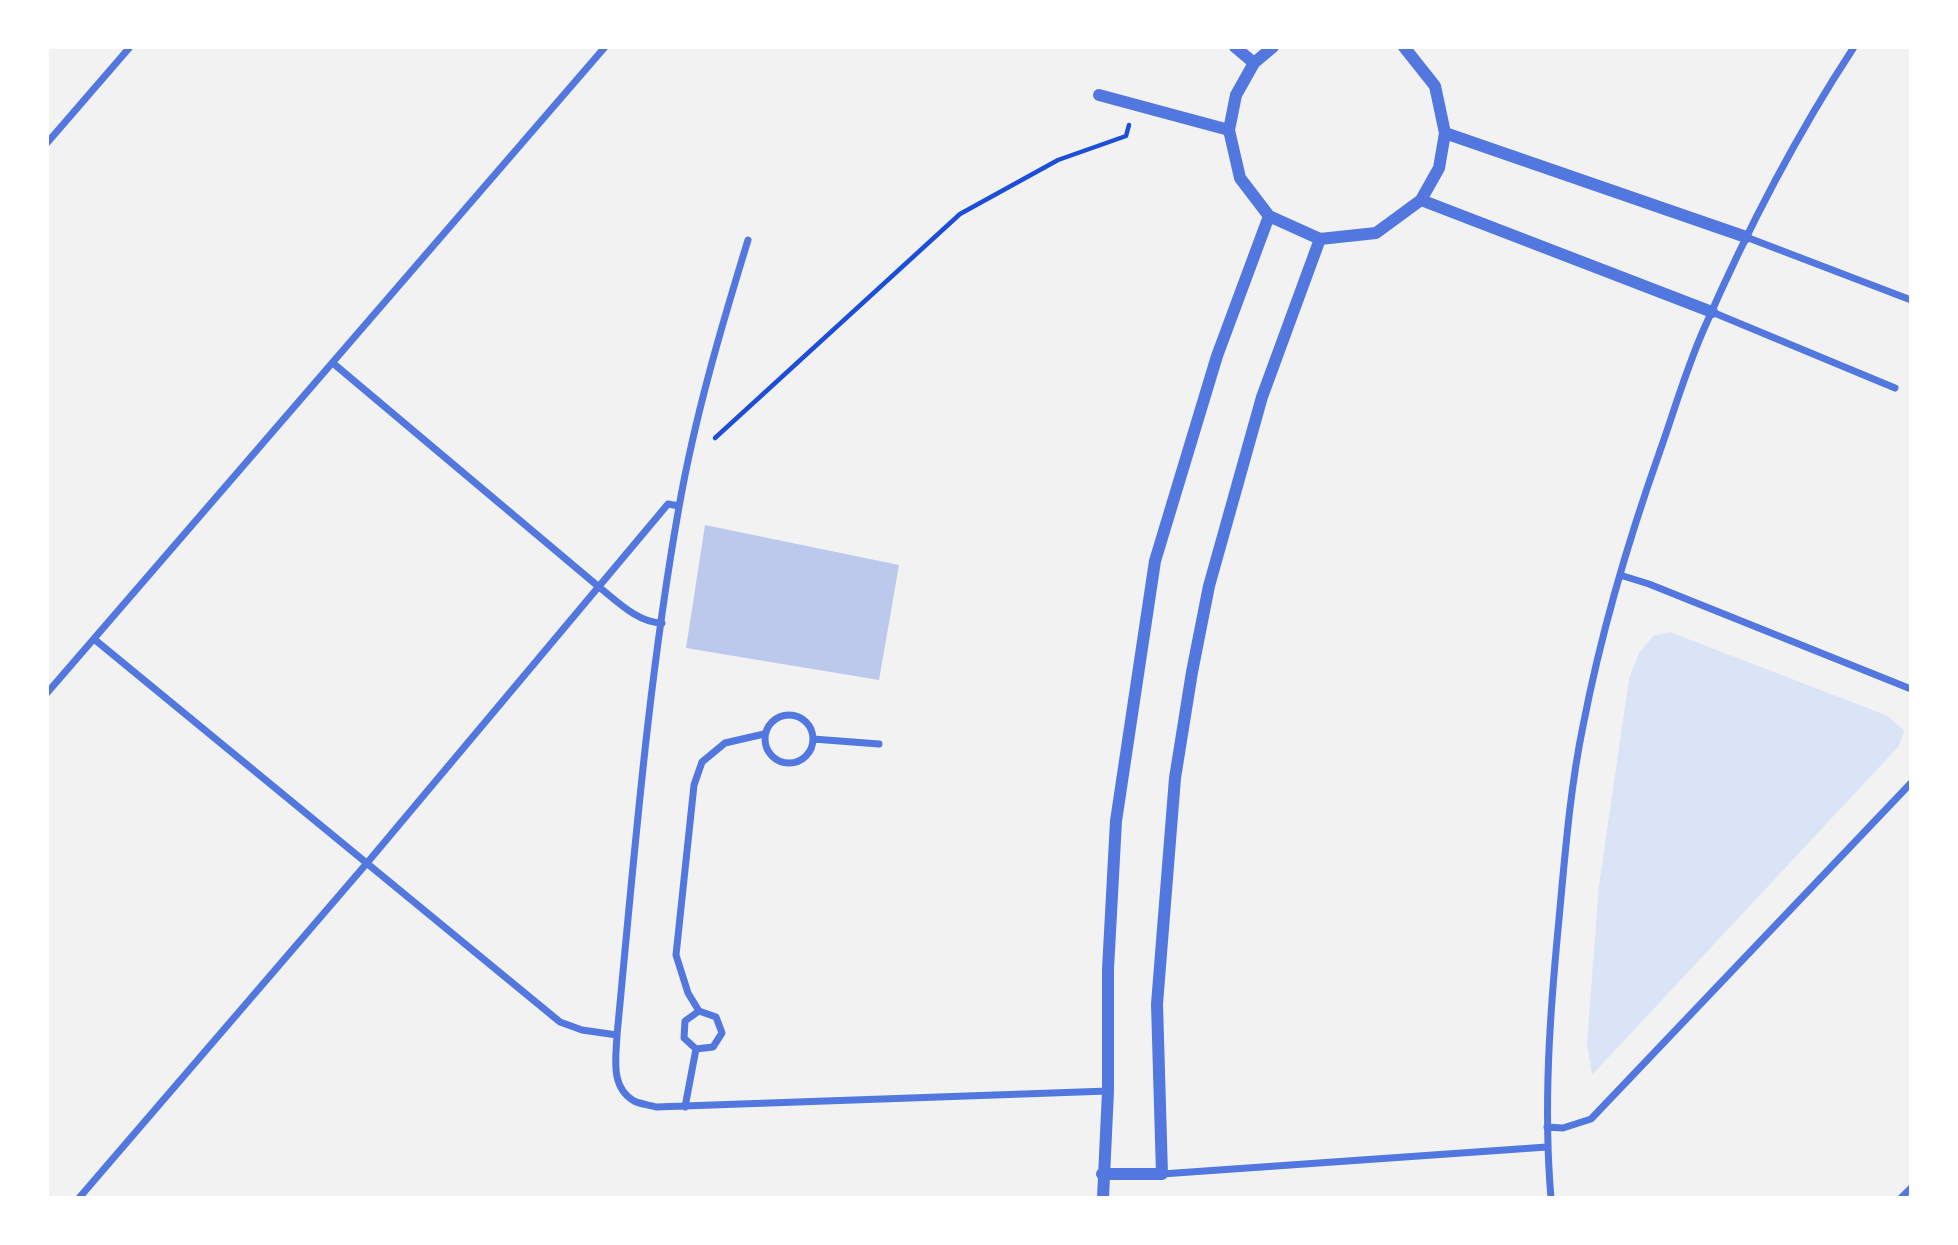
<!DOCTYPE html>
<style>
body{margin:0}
#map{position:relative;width:1958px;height:1245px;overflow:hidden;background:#f2f2f2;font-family:"Fira Sans",sans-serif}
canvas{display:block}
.frame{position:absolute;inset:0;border:49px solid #fff;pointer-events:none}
</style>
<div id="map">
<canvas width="1958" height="1245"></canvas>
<div class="frame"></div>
</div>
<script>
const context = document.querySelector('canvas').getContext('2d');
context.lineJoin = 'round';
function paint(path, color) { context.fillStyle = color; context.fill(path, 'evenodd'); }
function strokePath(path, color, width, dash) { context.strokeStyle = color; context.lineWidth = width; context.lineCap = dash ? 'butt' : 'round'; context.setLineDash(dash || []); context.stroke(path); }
paint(new Path2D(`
 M1670,632l218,84 16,15 -5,15 -307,329 -5,-31 12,-159 30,-206 10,-26 14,-17z`), '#dbe4f7');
paint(new Path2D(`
 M705,525l194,40 -20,115 -193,-32z`), '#bdc9ec');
strokePath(new Path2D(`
 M715,438l245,-224 98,-54 68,-24 3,-11`), '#1d4ed8', 4.5);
strokePath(new Path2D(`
 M47,143l83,-96
 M1746,237l165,63
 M748,240c-27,88 -53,176 -69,267 -31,174 -45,352 -62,528 -1,23 -7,52 17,66 6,3 15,4 22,6l452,-16
 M1712,312l183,76
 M334,364l265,223c18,14 39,36 63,36
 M1620,575l29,9 262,105
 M94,639l466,383 22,8 35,5
 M47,693l558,-646
 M765 739a24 24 0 1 1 48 0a24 24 0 1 1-48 0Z
 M813,739l66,5
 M699,1011l-14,10 -1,17 12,11 17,-2 9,-14 -6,-16 -17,-6 -11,-18 -12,-38 18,-170 8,-23 23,-19 39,-9
 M685,1107l11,-58
 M1547,1127l16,1 28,-9 320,-336
 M1162,1174l385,-27
 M79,1198l288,-335 301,-359 11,2
 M1551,1198c-8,-93 -1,-186 8,-279 6,-64 11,-130 24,-193 18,-93 45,-185 77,-275 14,-40 26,-81 43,-120 43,-99 92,-194 151,-284
 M1901,1198l10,-10`), '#5277de', 7);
strokePath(new Path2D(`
 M1235,47l19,16
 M1273,47l-19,16 -18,32 -7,35 11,48 29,38 51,23 56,-6 45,-33 18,-32 6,-35 -10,-47 -31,-39
 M1099,95l130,35
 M1445,133l301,104
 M1421,200l291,112
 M1102,1174h60l-5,-170 18,-226 17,-106 17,-86 53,-189 58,-158
 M1103,1198l5,-107v-122l8,-148 39,-260 62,-205 52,-140`), '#5277de', 12);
</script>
